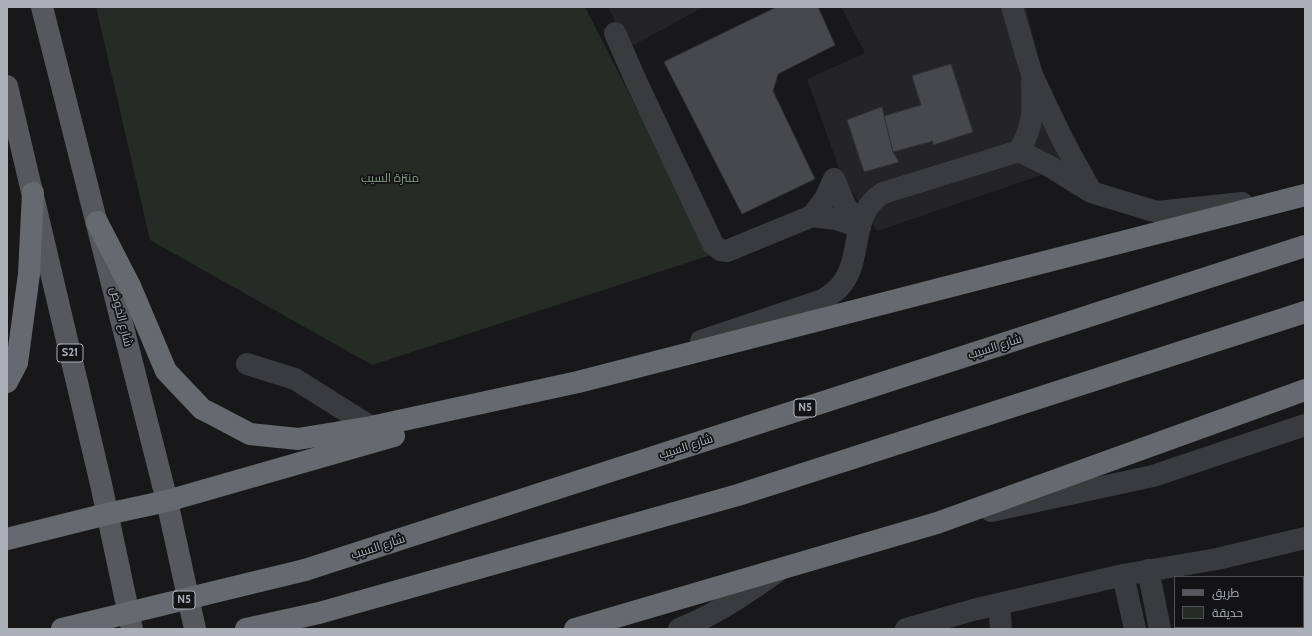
<!DOCTYPE html>
<meta charset="utf-8">
<style>
body{margin:0}
#map{position:relative;width:1312px;height:636px;overflow:hidden;background:#18181a;font-family:Cabin,Cairo,sans-serif}
canvas{display:block}
.frame{position:absolute;inset:0;border:8px solid #acb0b8;pointer-events:none}
.legend{position:absolute;left:1174px;top:576px;width:130px;height:52px;box-sizing:border-box;background:#131315;border:1px solid #505256;margin:0;padding:5px 7px;list-style:none;font-size:12px;color:#acb0b8}
.legend li{display:flex;align-items:center;gap:8px;height:20px}
.legend b{width:20px;border:1px solid #505256}
</style>
<div id="map">
<canvas width="1312" height="636"></canvas>
<div class="frame"></div>
<ul class="legend">
<li><b style="height:5px;background:#56585d"></b>طريق</li>
<li><b style="height:11px;background:#252c25"></b>حديقة</li>
</ul>
</div>
<script>
const context = document.querySelector('canvas').getContext('2d');
context.lineJoin = 'round';
function paint(path, color) { context.fillStyle = color; context.fill(path, 'evenodd'); }
function strokePath(path, color, width, dash) { context.strokeStyle = color; context.lineWidth = width; context.lineCap = dash ? 'butt' : 'round'; context.setLineDash(dash || []); context.stroke(path); }
function drawText(font, color, halo, rows, align = 'center') {
  context.font = font + ' Cabin,Cairo,sans-serif'; context.lineWidth = 3.5; context.setLineDash([]); context.textBaseline = 'middle'; context.strokeStyle = halo; context.fillStyle = color; for (const [text, x, y, turn = 0] of rows) {
    context.save(); context.translate(x, y); context.rotate((+turn || 0) * Math.PI / 180); context.textAlign = isNaN(turn) ? turn : align; if (halo) context.strokeText(text, 0, 0); context.fillText(text, 0, 0); context.restore();
  }
}
paint(new Path2D(`
 M608,7h96l-76,41z
 M841,7h185l16,67 35,67 6,18 -44,17 -162,55 -36,-57 -34,-95 58,-26z`), '#242427');
paint(new Path2D(`
 M96,7h489l126,248 -339,110 -222,-125z`), '#252c25');
const building = new Path2D(`
 M777,7h41l17,38 -57,29 -5,17 42,88 -73,35 -78,-152z
 M951,64l22,68 -40,13v-4l-40,11 -9,-36 37,-11 -9,-29z
 M882,107l11,45 6,10 -35,10 -17,-52z`);
paint(building, '#47484c');
strokePath(building, '#323236', 1);
strokePath(new Path2D(`
 M1012,7l20,68 30,64 29,52
 M615,33l21,48 77,163 7,6 7,1 85,-35 13,-17 9,-20
 M1019,151c15,-26 14,-40 13,-69
 M834,179l11,26 15,22
 M812,216l24,3 24,8
 M701,341l122,-41c7,-5 14,-9 19,-16 22,-29 6,-69 41,-91l136,-42 30,15 42,26 66,20 85,-9
 M247,364l48,15 76,48
 M991,511l162,-35 152,-51
 M1148,570l12,59
 M1123,575l12,54
 M999,604l2,25
 M679,629c36,-14 68,-36 99,-58
 M906,629l67,-19 150,-35 94,-16 88,-21`), '#3a3b3e', 22);
strokePath(new Path2D(`
 M42,7l125,494 28,128
 M7,86l94,398 31,145`), '#56585d', 22);
strokePath(new Path2D(`
 M97,222l33,64 36,85 36,38 10,5 38,20 48,5 73,-12 207,-45 727,-187
 M7,382l10,-19 12,-89 4,-81
 M7,539l100,-25 60,-13 227,-65
 M305,570l1000,-324
 M246,629l73,-16 419,-118 567,-183
 M575,629l362,-106 368,-133`), '#66696f', 22);
strokePath(new Path2D(`
 M62,629l243,-59`), '#66696f', 22);
for (const [x, y, w] of [
 [70,353,26],
 [805,408,22],
 [184,600,22]
]) { const box = new Path2D(); box.roundRect(x - w / 2, y - 9, w, 18, 3); context.fillStyle = '#131315'; context.fill(box); strokePath(box, '#acb0b8', 1); }
drawText('bold 11px', '#acb0b8', null, [
 ["S21",70,353],
 ["N5",805,408],
 ["N5",184,600]
]);
drawText('12px', '#85a186', '#131315', [
 ["منتزة السيب",390,178]
]);
drawText('12px', '#acb0b8', '#131315', [
 ["شارع الخوض",121,317,76],
 ["شارع السيب",995,347,-18],
 ["شارع السيب",686,447,-18],
 ["شارع السيب",378,547,-18]
]);
</script>
